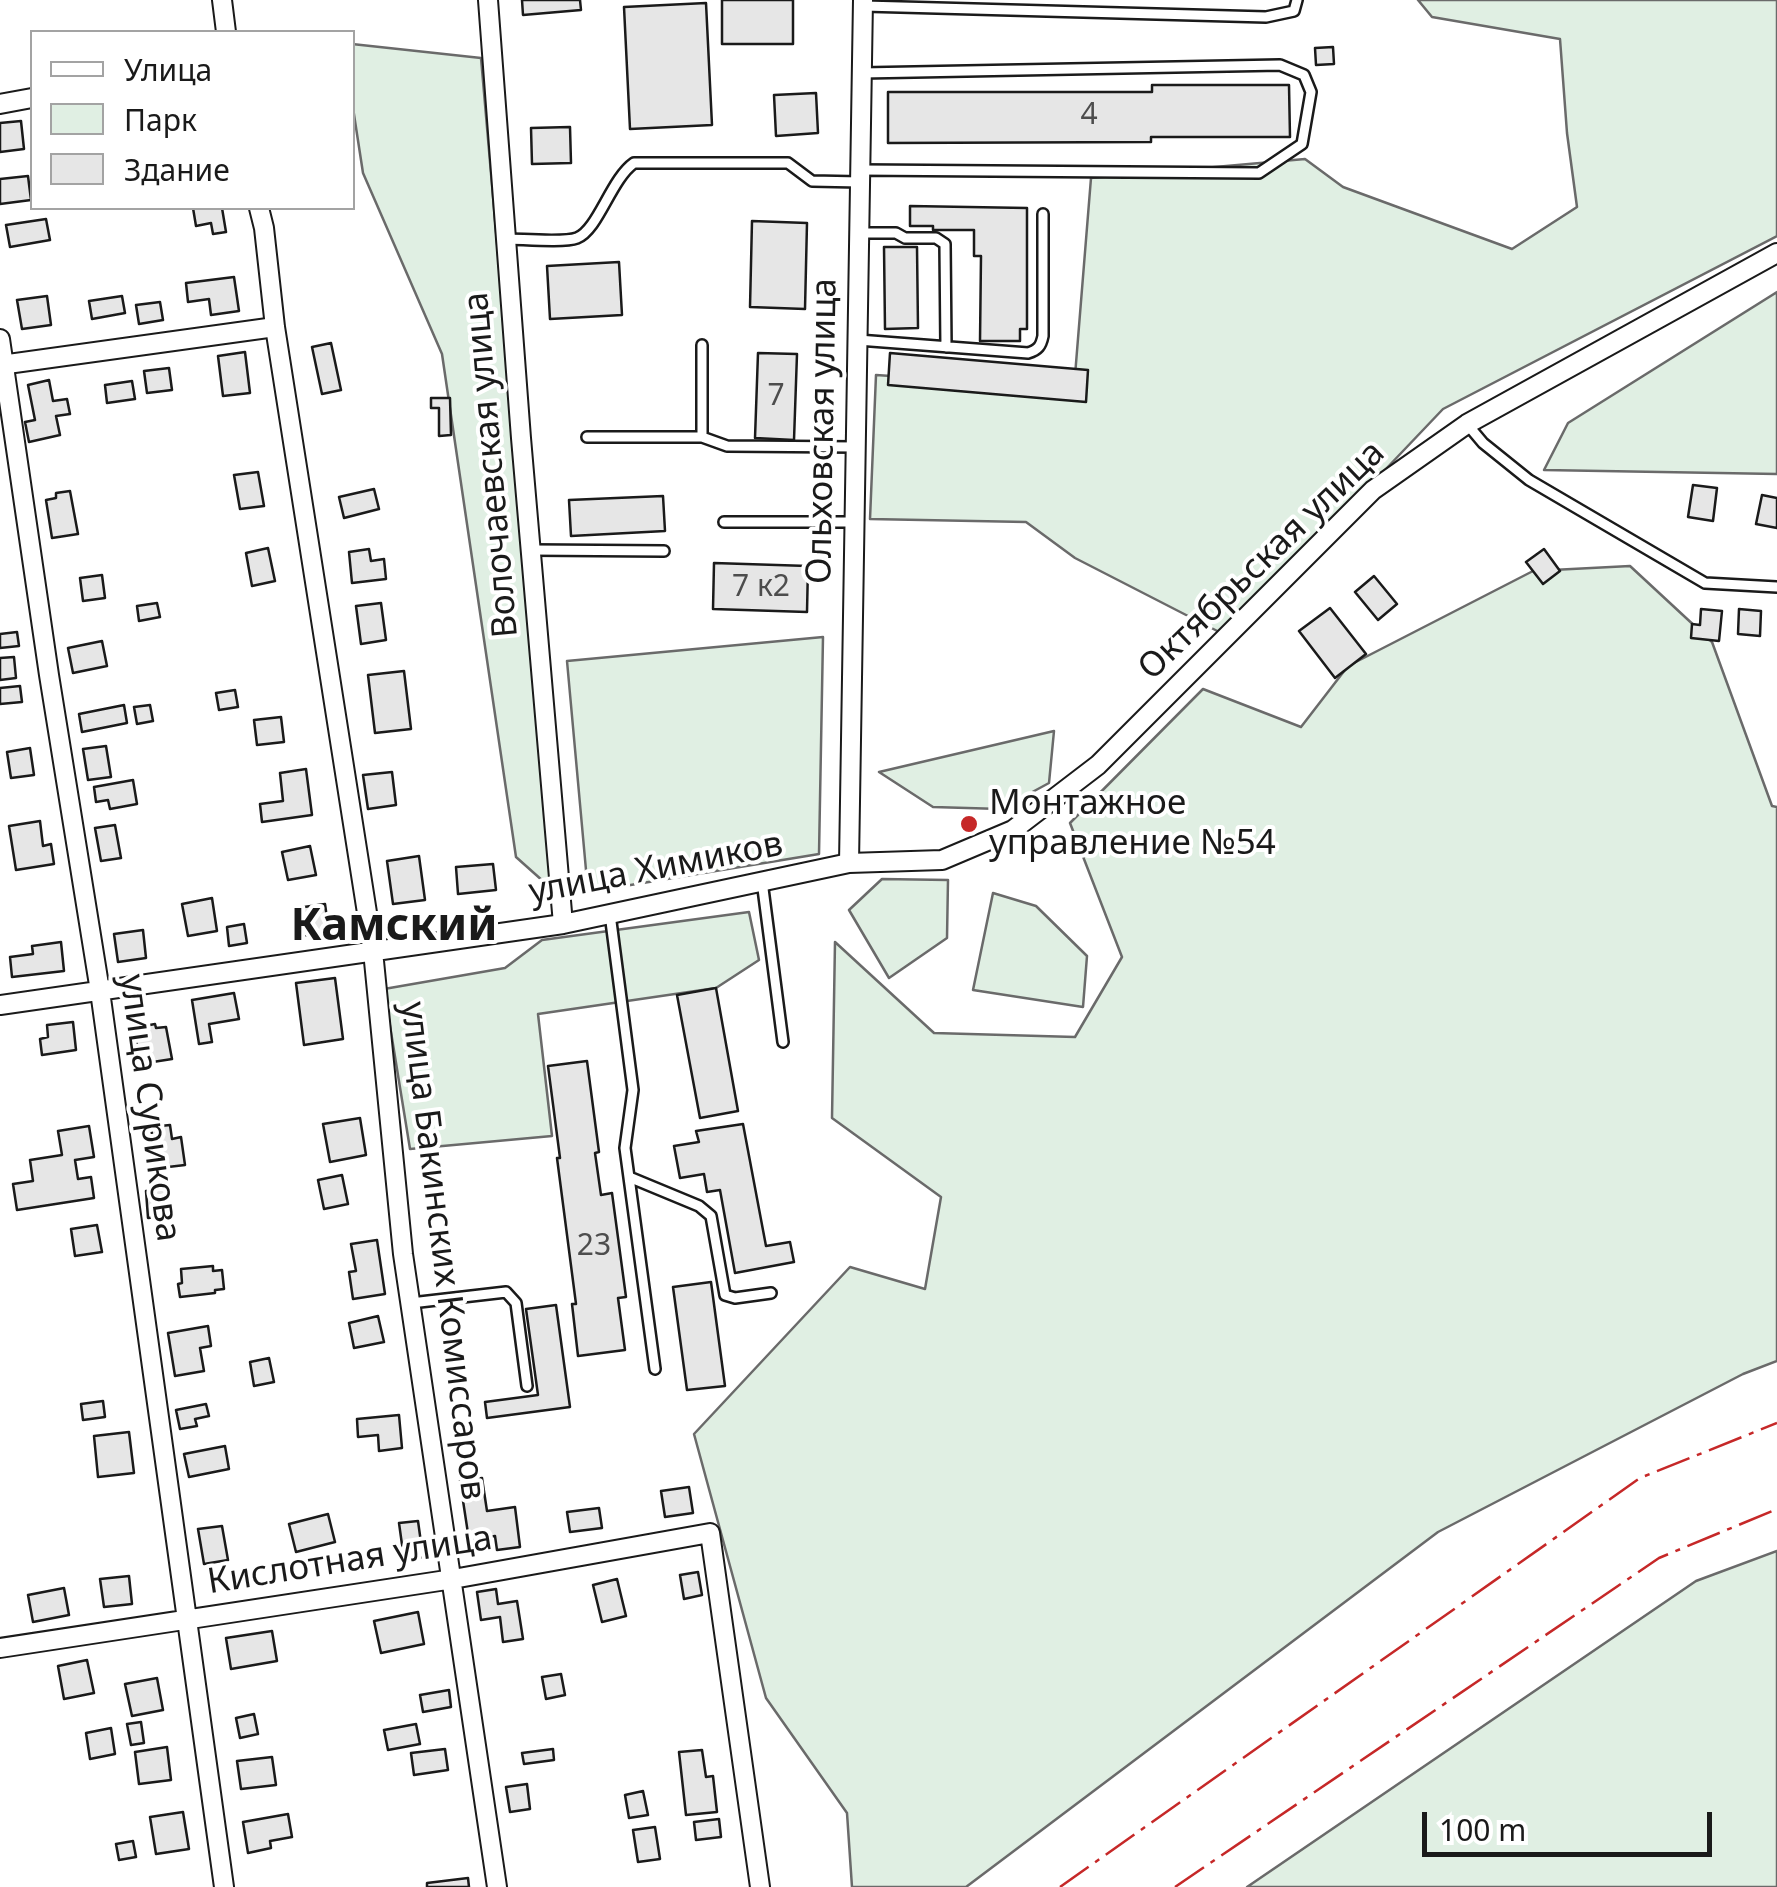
<!DOCTYPE html>
<meta charset="utf-8">
<style>
body{margin:0}
#map{position:relative;width:1777px;height:1887px;overflow:hidden;background:#fff;font-family:"Noto Sans",sans-serif}
canvas{display:block}
.legend{position:absolute;left:30px;top:30px;width:325px;height:180px;box-sizing:border-box;background:#fff;border:2px solid #a3a3a3;margin:0;padding:12px 18px;list-style:none;font-size:30px;color:#1a1a1a}
.legend li{display:flex;align-items:center;gap:20px;height:50px}
.legend b{width:50px;border:2px solid #a3a3a3}
.scale{position:absolute;left:1422px;top:1812px;width:290px;height:45px;box-sizing:border-box;border:5px solid #1a1a1a;border-top:0;padding-left:12px;font-size:30px;line-height:35px;white-space:nowrap;color:#1a1a1a;-webkit-text-stroke:8px #fff;paint-order:stroke}
</style>
<div id="map">
<canvas width="1777" height="1887"></canvas>
<ul class="legend">
<li><b style="height:12px;background:#fff"></b>Улица</li>
<li><b style="height:28px;background:#e0efe3"></b>Парк</li>
<li><b style="height:28px;background:#e6e6e6"></b>Здание</li>
</ul>
<div class="scale">100 m</div>
</div>
<script>
const context = document.querySelector('canvas').getContext('2d');
context.lineJoin = 'round';
function paint(path, color) { context.fillStyle = color; context.fill(path, 'evenodd'); }
function strokePath(path, color, width, dash) { context.strokeStyle = color; context.lineWidth = width; context.lineCap = dash ? 'butt' : 'round'; context.setLineDash(dash || []); context.stroke(path); }
function drawText(font, color, halo, rows, align = 'center') {
  context.font = font + ' "Noto Sans",sans-serif'; context.lineWidth = 8; context.setLineDash([]); context.textBaseline = 'middle'; context.strokeStyle = halo; context.fillStyle = color; for (const [text, x, y, turn = 0] of rows) {
    context.save(); context.translate(x, y); context.rotate((+turn || 0) * Math.PI / 180); context.textAlign = isNaN(turn) ? turn : align; if (halo) context.strokeText(text, 0, 0); context.fillText(text, 0, 0); context.restore();
  }
}
const green = new Path2D(`
 M1418,0h359v236l-334,173 -216,227 -152,-78 -49,-36 -156,-3 6,-144 198,13 17,-210 214,-19 38,28 169,62 65,-42 -10,-74 -7,-94 -128,-22z
 M352,44l129,14 72,832 -37,-33 -74,-503 -79,-181 -10,-65z
 M1777,292v182l-233,-4 24,-47z
 M1630,566l82,76 60,164 5,1v554l-34,13 -305,158 -472,355h-114l-5,-74 -81,-115 -72,-264 156,-167 75,22 16,-92 -109,-79 3,-176 99,91 141,4 47,-80 -52,-134 133,-134 98,38 47,-61 185,-95z
 M823,637l-4,217 -231,38 -21,-231z
 M1054,731l-5,52 -48,26 -68,-2 -54,-35z
 M882,879l66,1 -1,58 -58,40 -40,-68z
 M993,893l43,13 51,50 -4,51 -110,-17z
 M749,912l10,48 -43,28 -178,26 14,122 -142,13 -26,-160 121,-21 37,-28z
 M1777,1551v336h-530l449,-306z`);
paint(green, '#e0efe3');
strokePath(green, '#6a6a6a', 2.5);
const building = new Path2D(`
 M522,0h58l1,10 -58,5z
 M722,0h71v44h-71z
 M706,3l6,122 -82,4 -6,-122z
 M1333,47l1,17 -18,1 -1,-17z
 M1152,85h137l1,52h-139v5l-263,1v-51h264z
 M816,93l2,40 -42,3 -2,-41z
 M21,121l3,28 -24,3v-29z
 M570,127l1,36 -39,1 -1,-36z
 M28,176l3,24 -31,4v-25z
 M910,206l117,2v121h-7v12h-40l1,-85h-7v-26h-41v-4h-23z
 M193,208h29l4,24 -13,2 -2,-11 -15,3z
 M46,219l4,21 -40,7 -4,-22z
 M752,221l55,2 -2,86 -55,-2z
 M884,247h33l1,81 -33,1z
 M619,262l3,53 -72,4 -3,-53z
 M234,277l5,34 -28,4 -2,-16 -21,3 -2,-19z
 M47,296l4,29 -29,4 -5,-29z
 M122,296l3,17 -33,6 -3,-18z
 M160,302l3,18 -24,4 -3,-19z
 M331,343l10,47 -19,4 -10,-47z
 M245,352l5,41 -27,3 -5,-40z
 M758,353l39,1 -3,86 -39,-2z
 M890,353l198,17 -2,32 -198,-17z
 M169,368l3,22 -25,3 -3,-22z
 M49,380l4,21 14,-2 3,15 -14,2 4,19 -31,7 -4,-20 10,-2 -7,-35z
 M132,381l3,18 -28,4 -2,-18z
 M431,398h19l1,37 -12,1v-28h-8z
 M258,472l6,34 -24,3 -6,-34z
 M1693,485l24,3 -4,33 -25,-4z
 M374,489l5,20 -35,9 -5,-21z
 M70,491l8,43 -26,4 -6,-38 10,-2v-5z
 M1762,495l15,3v30l-21,-4z
 M663,496l2,35 -94,5 -2,-36z
 M268,548l7,33 -23,5 -6,-33z
 M369,549l2,12 13,-2 2,20 -34,4 -3,-31z
 M1544,549l16,22 -17,13 -17,-22z
 M714,563l94,3 -1,46 -94,-3z
 M102,575l3,23 -22,3 -3,-23z
 M1374,576l23,28 -19,16 -23,-28z
 M157,603l3,14 -21,4 -2,-15z
 M381,603l5,37 -25,4 -5,-38z
 M1330,608l36,46 -31,24 -36,-47z
 M1701,609l21,2 -3,30 -28,-3 1,-14 8,1z
 M1739,609l22,2 -1,25 -22,-2z
 M17,632l2,14 -19,2v-14z
 M102,641l5,25 -34,7 -5,-25z
 M14,657l2,21 -16,2v-22z
 M404,671l7,58 -36,4 -7,-58z
 M20,686l2,16 -22,2v-16z
 M235,690l3,17 -19,3 -3,-17z
 M124,705l3,18 -45,9 -3,-18z
 M150,705l3,16 -16,3 -3,-17z
 M281,717l3,25 -27,3 -3,-25z
 M106,746l5,31 -23,3 -5,-31z
 M30,748l4,27 -23,3 -4,-26z
 M306,769l6,46 -50,7 -2,-18 23,-3 -3,-28z
 M392,772l4,33 -28,4 -5,-34z
 M133,780l4,24 -27,5 -2,-9 -12,2 -2,-15z
 M40,821l3,25 8,-2 3,20 -38,6 -7,-44z
 M115,825l6,33 -20,3 -6,-33z
 M310,846l6,29 -28,5 -6,-28z
 M419,856l6,44 -32,4 -6,-43z
 M493,864l3,26 -38,4 -2,-27z
 M212,898l5,33 -29,5 -6,-32z
 M325,904l4,28 -29,4 -3,-28z
 M244,924l3,19 -18,3 -2,-19z
 M143,930l3,28 -28,4 -4,-28z
 M61,942l3,29 -52,6 -2,-20 23,-3 -1,-8z
 M335,978l8,61 -39,6 -8,-62z
 M716,988l22,123 -38,7 -23,-123z
 M234,993l5,26 -30,5 3,18 -13,2 -7,-44z
 M73,1022l3,28 -34,5 -2,-16 8,-2 -1,-12z
 M155,1024l1,4 10,-1 6,32 -32,5 -6,-36z
 M587,1061l12,91 -4,1 6,42 11,-2 14,104 -8,1 7,52 -47,6 -6,-52h4l-19,-146h3l-12,-92z
 M360,1118l6,37 -36,7 -7,-38z
 M743,1124l23,122 24,-4 4,20 -59,11 -15,-83 -13,2 -3,-18 -24,4 -6,-32 25,-4 -3,-11z
 M170,1125l2,14 9,-2 4,28 -34,4 -4,-27 6,-1 -2,-14z
 M89,1126l5,31 -19,3 3,19 13,-2 3,21 -77,12 -4,-26 20,-3 -3,-21 32,-5 -4,-24z
 M342,1175l6,29 -24,5 -6,-29z
 M167,1189l2,27 -21,2 -2,-27z
 M97,1225l5,27 -27,4 -4,-27z
 M377,1240l8,54 -32,5 -4,-27 7,-1 -5,-27z
 M213,1266v5l9,-1 2,19 -9,1v3l-35,4 -2,-13 4,-1 -1,-14z
 M711,1282l14,104 -38,4 -14,-103z
 M556,1305l14,102 -83,11 -2,-16 53,-7 -12,-86z
 M378,1316l6,26 -30,6 -5,-25z
 M208,1326l3,20 -11,2 4,23 -29,5 -7,-43z
 M269,1358l5,24 -20,4 -4,-24z
 M103,1401l2,16 -22,3 -2,-16z
 M206,1404l3,12 -14,3 2,7 -17,3 -4,-19z
 M399,1415l3,33 -23,3 -1,-16 -20,2 -1,-18z
 M129,1432l5,41 -36,4 -4,-41z
 M225,1446l4,23 -40,8 -5,-23z
 M482,1478l5,33 28,-4 5,40 -23,3 -2,-14 -26,4 -9,-59z
 M689,1487l4,26 -28,4 -4,-26z
 M599,1508l3,20 -32,4 -3,-20z
 M328,1514l7,28 -39,10 -7,-28z
 M418,1521l5,36 -19,2 -5,-36z
 M222,1526l6,34 -24,4 -6,-35z
 M698,1572l4,23 -18,4 -4,-24z
 M129,1576l3,28 -28,3 -4,-28z
 M617,1579l9,37 -24,6 -9,-37z
 M64,1588l5,27 -36,7 -5,-27z
 M496,1589l2,15 19,-3 6,38 -20,3 -3,-25 -19,3 -4,-28z
 M418,1612l6,32 -43,9 -7,-32z
 M272,1631l5,30 -46,8 -5,-31z
 M87,1660l7,33 -30,6 -6,-33z
 M561,1674l4,21 -19,4 -4,-22z
 M157,1678l6,32 -31,6 -7,-32z
 M449,1690l2,17 -28,5 -3,-17z
 M254,1714l4,20 -18,4 -4,-20z
 M141,1722l3,21 -13,2 -4,-21z
 M416,1724l4,20 -32,6 -4,-20z
 M111,1728l4,26 -25,5 -4,-26z
 M167,1747l4,33 -32,4 -4,-32z
 M445,1749l3,21 -34,5 -3,-22z
 M553,1749l1,11 -30,4 -2,-11z
 M702,1750l4,27 7,-1 4,36 -31,3 -7,-63z
 M272,1757l4,28 -35,4 -4,-28z
 M527,1784l3,25 -20,3 -4,-25z
 M643,1791l5,24 -19,3 -4,-23z
 M183,1812l6,37 -33,5 -6,-37z
 M288,1814l4,23 -22,4 1,7 -23,5 -5,-31z
 M719,1819l2,18 -25,3 -2,-18z
 M655,1827l5,32 -22,3 -5,-32z
 M133,1841l3,16 -17,3 -3,-16z
 M468,1878l1,9h-42v-4z`);
paint(building, '#e6e6e6');
strokePath(building, '#1a1a1a', 2.5);
const lane = new Path2D(`
 M864,6l402,11 28,-6 3,-11
 M860,170l399,3 43,-29 9,-52 -7,-17 -24,-10 -418,8
 M859,233h37l9,5h31l9,6 1,103
 M506,239c16,0 58,4 71,-1 21,-8 34,-59 57,-75h154l24,18 48,1
 M858,340l170,13c10,-3 13,-7 15,-17v-122
 M702,345v92
 M1467,424l16,19 46,37 176,103 72,4
 M587,437h115l25,9 129,1
 M724,522h130
 M532,550l132,1
 M762,881l21,161
 M610,914l23,176 -8,58 30,221
 M629,1177l70,29 12,10 14,79 10,3 36,-5
 M411,1303l95,-11 10,11 11,83`);
const street = new Path2D(`
 M222,0l4,32
 M488,0l33,438 42,486
 M0,104l32,-6
 M259,208l5,20 11,99 98,624 30,303 94,633
 M0,339l49,336 51,316 124,896
 M0,365l275,-38
 M849,863l14,-863
 M0,1005l563,-81 286,-61 93,-3 71,-30 85,-65 275,-275 94,-66 310,-171
 M0,1648l453,-69 257,-46 50,354`);
strokePath(lane, '#1a1a1a', 14);
strokePath(street, '#1a1a1a', 22);
strokePath(lane, '#fff', 9);
strokePath(street, '#fff', 18);
strokePath(new Path2D(`
 M1060,1887l580,-409 137,-55
 M1175,1887l484,-329 118,-49`), '#c62828', 2.5, [35, 8, 5, 8]);
for (const [x, y, r, color] of [
 [969,824,10,"#c62828"]
]) { const dot = new Path2D(); dot.arc(x, y, r, 0, 2 * Math.PI); context.fillStyle = color; context.fill(dot); strokePath(dot, '#fff', 4); }
drawText('30px', '#4d4d4d', null, [
 ["4",1089,115],
 ["7",776,396],
 ["7 к2",761,587],
 ["23",594,1246]
]);
drawText('35px', '#1a1a1a', '#fff', [
 ["Ольховская улица",823,431,-89],
 ["Волочаевская улица",492,465,-95],
 ["Октябрьская улица",1262,561,-44],
 ["улица Химиков",656,869,-11],
 ["улица Сурикова",149,1108,82],
 ["улица Бакинских Комиссаров",442,1251,83],
 ["Кислотная улица",350,1561,-9]
]);
drawText('35px', '#1a1a1a', '#fff', [
 ["Монтажное",989,804],
 ["управление №54",989,844]
], 'left');
drawText('bold 45px', '#1a1a1a', '#fff', [
 ["Камский",394,927]
]);
</script>
